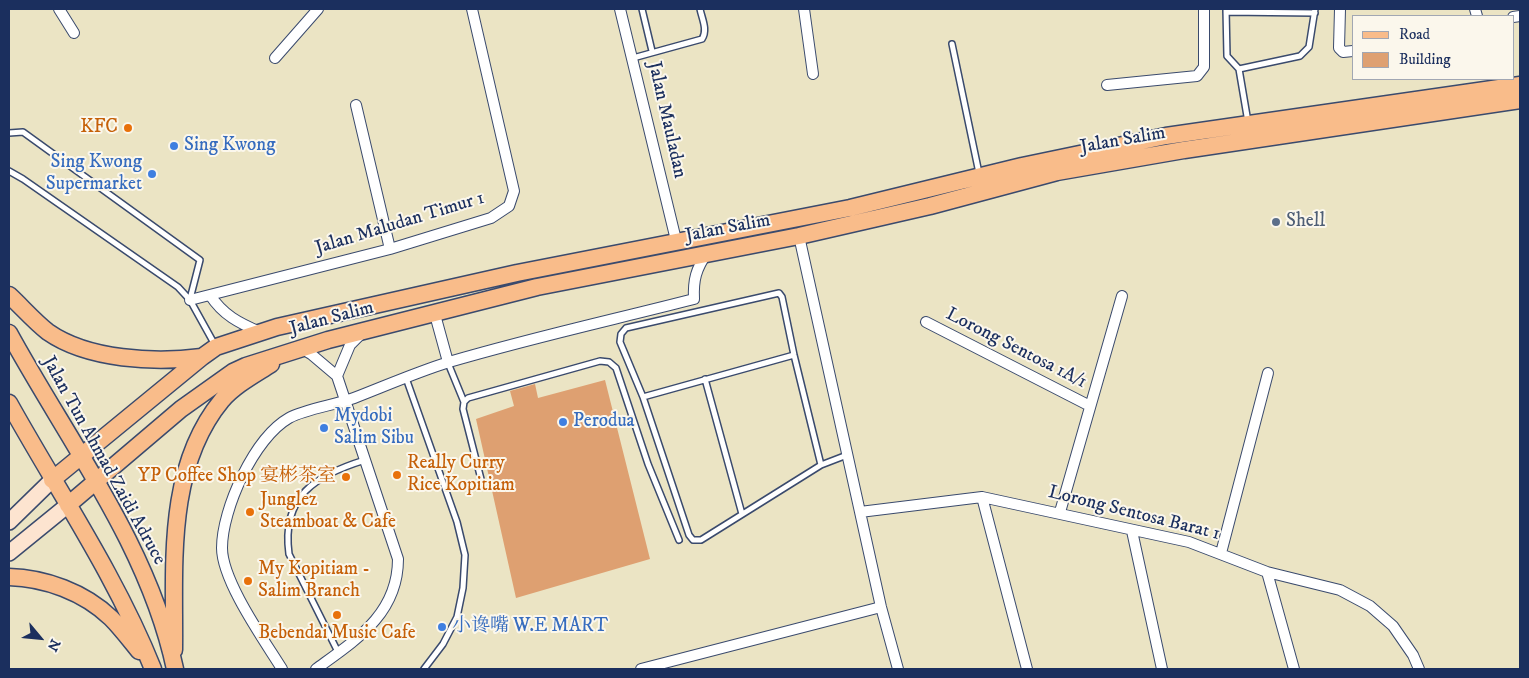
<!DOCTYPE html>
<meta charset="utf-8">
<style>
body{margin:0}
#map{position:relative;width:1529px;height:678px;overflow:hidden;background:#ebe4c4;font-family:"IM FELL DW Pica",serif}
canvas{display:block}
.frame{position:absolute;inset:0;border:10px solid #1b2f5e;pointer-events:none}
.legend{position:absolute;left:1352px;top:15px;width:162px;height:65px;box-sizing:border-box;background:#fbf7ec;border:1px solid #a1a7b3;margin:0;padding:6px 9px;list-style:none;font-size:15px;color:#1b2f5e}
.legend li{display:flex;align-items:center;gap:10px;height:25px}
.legend b{width:25px;border:1px solid #a1a7b3}
.north{position:absolute;left:15px;top:613px;width:50px;height:50px;-webkit-text-stroke:4px #fbf7ec;paint-order:stroke;rotate:118deg;font-size:14px;font-weight:700;line-height:20px;text-align:center;color:#1b2f5e}
.north::after{content:'';display:block;margin:auto;width:18px;height:22px;background:#1b2f5e;clip-path:polygon(50% 0,100% 100%,50% 72%,0 100%)}
</style>
<div id="map">
<canvas width="1529" height="678"></canvas>
<div class="frame"></div>
<ul class="legend">
<li><b style="height:6px;background:#f9bc8a"></b>Road</li>
<li><b style="height:14px;background:#dea071"></b>Building</li>
</ul>
<div class="north">N</div>
</div>
<script>
const context = document.querySelector('canvas').getContext('2d');
context.lineJoin = 'round';
function paint(path, color) { context.fillStyle = color; context.fill(path, 'evenodd'); }
function strokePath(path, color, width, dash) { context.strokeStyle = color; context.lineWidth = width; context.lineCap = dash ? 'butt' : 'round'; context.setLineDash(dash || []); context.stroke(path); }
function drawText(font, color, halo, rows, align = 'center') {
  context.font = font + ' "IM FELL DW Pica","Noto Serif SC",serif'; context.lineWidth = 4; context.setLineDash([]); context.textBaseline = 'middle'; context.strokeStyle = halo; context.fillStyle = color; for (const [text, x, y, turn = 0] of rows) {
    context.save(); context.translate(x, y); context.rotate((+turn || 0) * Math.PI / 180); context.textAlign = isNaN(turn) ? turn : align; if (halo) context.strokeText(text, 0, 0); context.fillText(text, 0, 0); context.restore();
  }
}
paint(new Path2D(`
 M605,380l45,179 -134,39 -40,-179 38,-13 -4,-15 25,-7 3,14z`), '#dea071');
const lane = new Path2D(`
 M642,9l10,42
 M1226,9l1,47 12,13 9,53
 M1226,12l89,1
 M952,44l27,129
 M633,58l69,-19c6,-9 0,-20 -2,-30
 M1239,69l61,-13 9,-9 6,-38
 M9,133l14,-1 177,128 -10,39
 M9,171l14,8 155,108 12,13 25,45
 M779,293l3,4 12,58 27,110 -120,75h-8l-4,-5 -46,-138 -23,-55 1,-8 5,-6z
 M448,363l16,39
 M406,378l51,144 8,33 -2,33 -6,29 -14,27 -19,25
 M705,379l37,135
 M643,397l151,-42
 M821,465l26,-10
 M482,483l-19,-74 1,-7 4,-4 132,-37 9,1 7,6 32,96 31,76
 M338,652l-49,-98c-8,-58 27,-79 76,-94`);
const street = new Path2D(`
 M59,9l15,24
 M620,9l56,231
 M804,9l9,65
 M1340,9l-1,39 4,4 10,-1
 M1475,9l2,7
 M1513,17l7,-1
 M275,58l43,-49
 M1107,85l90,-9 7,-9v-58
 M356,105l34,144
 M799,236l82,371 17,62
 M210,295c13,20 29,28 50,37
 M190,300l200,-51 101,-31 18,-12 5,-15 -42,-182
 M434,311l14,51
 M926,322l164,84
 M301,348l10,6 26,22 61,183c0,55 -42,81 -82,110
 M337,376l13,-31 12,-12
 M982,497l45,172
 M860,512l122,-15 207,45 78,30 73,18 30,16 23,20 20,29 6,14
 M1060,512l62,-216
 M1132,531l30,138
 M1221,553l47,-180
 M1267,572l27,97
 M282,669c-18,-29 -60,-88 -60,-121 0,-39 32,-110 67,-130 16,-9 46,-13 65,-20 31,-12 63,-26 95,-36 81,-24 163,-42 245,-63 -1,-19 2,-30 13,-46
 M641,669l240,-62`);
const secondary = new Path2D(`
 M9,522l43,-42
 M9,553l59,-48`);
const primary = new Path2D(`
 M9,295c13,12 25,26 39,37 40,28 107,31 154,25
 M9,333c59,108 140,213 166,336
 M9,403c49,88 107,173 144,266
 M52,480l150,-123 14,-10 61,-20 240,-54 333,-65 172,-42 144,-30 354,-51
 M68,505l113,-96 52,-37 13,-6 82,-26 209,-53 262,-51 131,-30 127,-34 127,-22 336,-50
 M9,577c36,1 75,15 102,41 10,10 19,22 28,33
 M174,650c1,-83 -9,-181 48,-250 13,-15 32,-25 49,-36`);
strokePath(lane, '#3a4a6d', 8);
strokePath(street, '#3a4a6d', 12);
strokePath(secondary, '#3a4a6d', 18);
strokePath(primary, '#3a4a6d', 19);
strokePath(lane, '#fff', 5);
strokePath(street, '#fff', 10);
strokePath(secondary, '#fde4d0', 15);
strokePath(primary, '#f9bc8a', 16);
for (const [x, y, r, color] of [
 [128,128,5,"#e8710a"],
 [174,146,5,"#3f7fe0"],
 [152,174,5,"#3f7fe0"],
 [1276,222,5,"#5c6f8a"],
 [563,422,5,"#3f7fe0"],
 [324,428,5,"#3f7fe0"],
 [397,475,5,"#e8710a"],
 [346,477,5,"#e8710a"],
 [250,512,5,"#e8710a"],
 [248,581,5,"#e8710a"],
 [337,615,5,"#e8710a"],
 [442,627,5,"#3f7fe0"]
]) { const dot = new Path2D(); dot.arc(x, y, r, 0, 2 * Math.PI); context.fillStyle = color; context.fill(dot); strokePath(dot, '#fbf7ec', 2); }
drawText('19px', '#1b2f5e', '#fbf7ec', [
 ["Jalan Mauladan",666,120,77],
 ["Jalan Salim",1123,141,-10],
 ["Jalan Maludan Timur 1",400,224,-17],
 ["Jalan Salim",728,229,-11],
 ["Jalan Salim",332,319,-15],
 ["Lorong Sentosa 1A/1",1016,349,27],
 ["Jalan Tun Ahmad Zaidi Adruce",103,461,61],
 ["Lorong Sentosa Barat 1",1134,514,14]
]);
drawText('19px', '#c56008', '#fbf7ec', [
 ["KFC",118,128,"right"],
 ["Really Curry",407,464],
 ["Rice Kopitiam",407,486],
 ["YP Coffee Shop 宴彬茶室",336,477,"right"],
 ["Junglez",260,501],
 ["Steamboat & Cafe",260,523],
 ["My Kopitiam -",258,570],
 ["Salim Branch",258,592],
 ["Bebendai Music Cafe",337,634,"center"]
], 'left');
drawText('19px', '#366cbe', '#fbf7ec', [
 ["Sing Kwong",184,146],
 ["Sing Kwong",142,163,"right"],
 ["Supermarket",142,185,"right"],
 ["Mydobi",334,417],
 ["Salim Sibu",334,439],
 ["Perodua",573,422],
 ["小谗嘴 W.E MART",452,627]
], 'left');
drawText('19px', '#4e5e75', '#fbf7ec', [
 ["Shell",1286,222]
], 'left');
</script>
